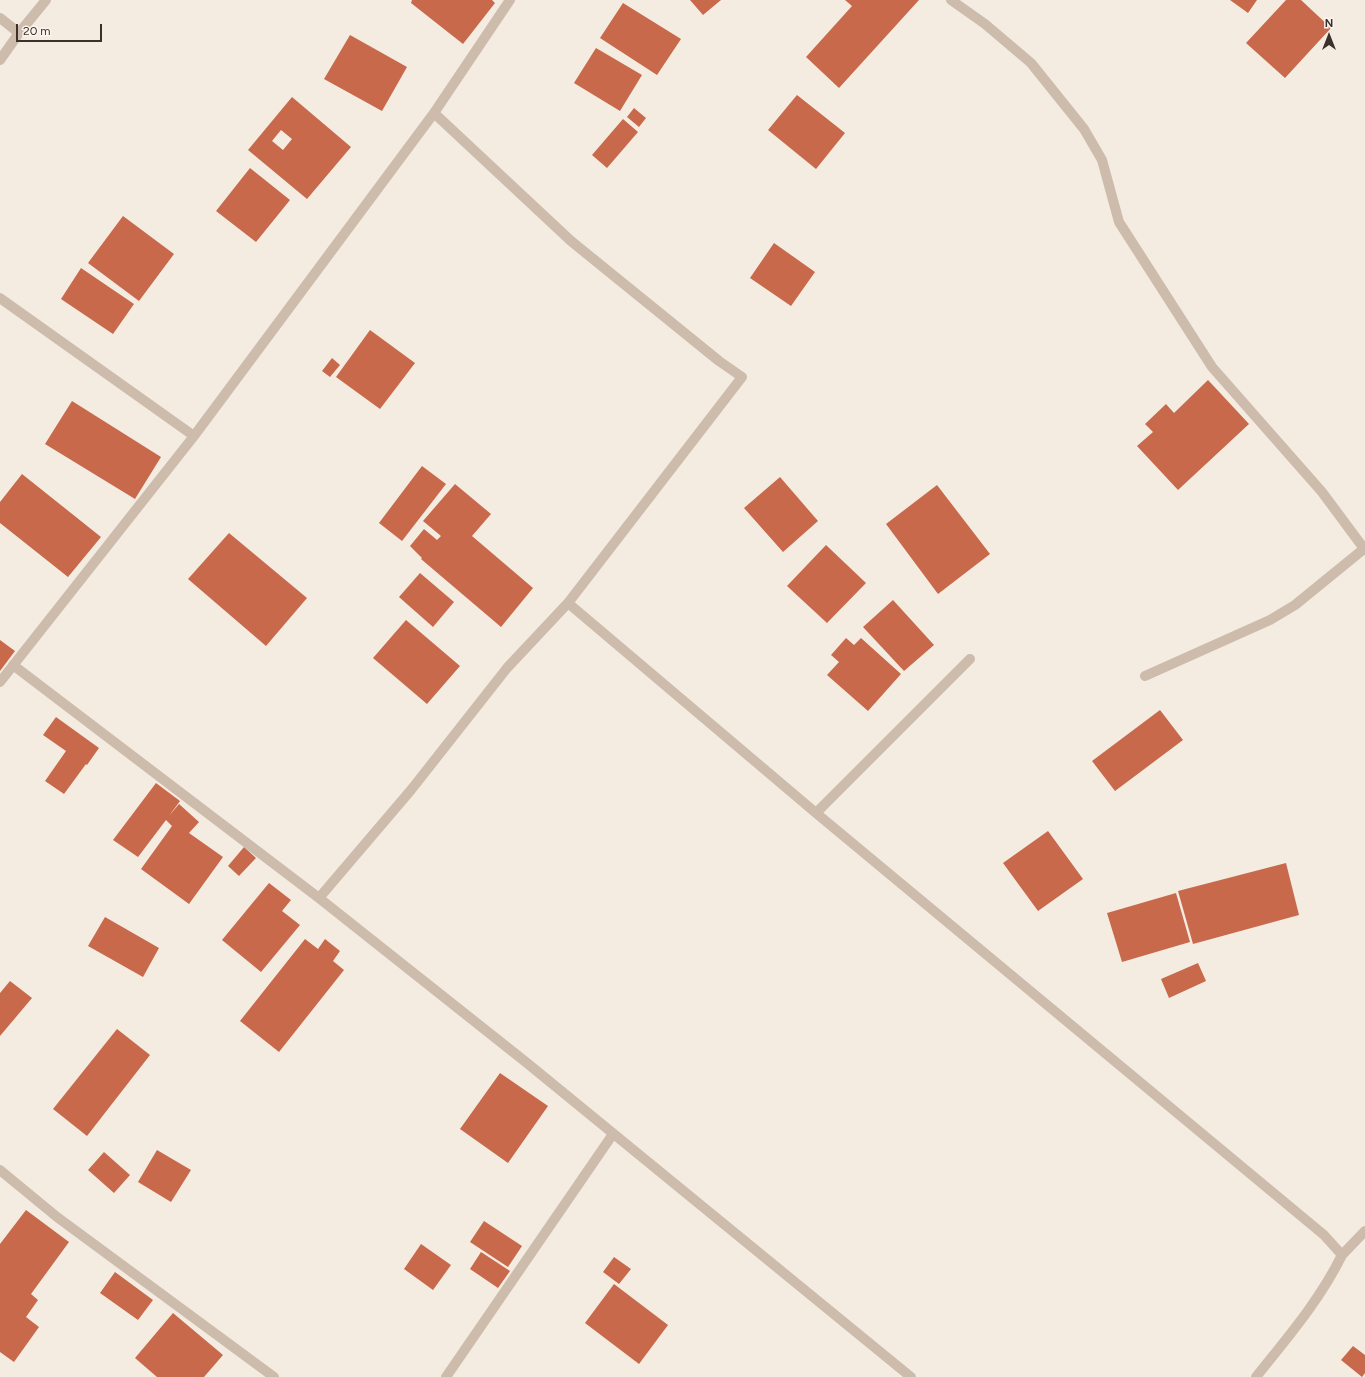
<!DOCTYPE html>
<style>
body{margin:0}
#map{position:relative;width:1365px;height:1377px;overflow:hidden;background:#f4ebe1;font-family:Figtree,sans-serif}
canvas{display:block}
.north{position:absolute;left:1309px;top:16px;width:40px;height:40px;-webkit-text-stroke:3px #fbf5ee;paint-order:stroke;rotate:0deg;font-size:11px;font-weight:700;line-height:16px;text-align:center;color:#3b302b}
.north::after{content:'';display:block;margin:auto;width:14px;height:18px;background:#3b302b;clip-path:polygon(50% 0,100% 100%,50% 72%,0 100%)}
.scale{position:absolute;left:16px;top:24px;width:86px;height:18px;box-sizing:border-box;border:2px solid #3b302b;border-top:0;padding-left:5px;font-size:12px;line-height:14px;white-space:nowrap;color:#3b302b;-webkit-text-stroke:3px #fbf5ee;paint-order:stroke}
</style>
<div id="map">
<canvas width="1365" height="1377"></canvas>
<div class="north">N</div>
<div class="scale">20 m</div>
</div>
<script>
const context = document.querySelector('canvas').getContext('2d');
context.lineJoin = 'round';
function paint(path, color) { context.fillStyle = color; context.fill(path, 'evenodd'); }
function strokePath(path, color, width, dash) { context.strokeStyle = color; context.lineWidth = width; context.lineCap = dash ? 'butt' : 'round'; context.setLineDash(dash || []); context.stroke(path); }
paint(new Path2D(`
 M412,0h80l3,3 -32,41 -52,-41z
 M690,0h31l-18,15z
 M845,0h74l-80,88 -33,-31 46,-51z
 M1230,0h27l-9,13z
 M1286,0h15l30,28 -46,50 -39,-35z
 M623,3l58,36 -24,36 -57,-37z
 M350,35l57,32 -25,44 -58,-32z
 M596,48l46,27 -22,36 -46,-28z
 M797,95l48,38 -29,36 -48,-39z
 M292,97l59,50 -44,52 -59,-49zM281,130l11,9 -9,11 -11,-9z
 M634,108l12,10 -7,9 -12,-10z
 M623,119l15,13 -31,36 -15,-13z
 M250,168l40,32 -34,42 -40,-31z
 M123,216l51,38 -35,47 -51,-38z
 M774,243l41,29 -24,34 -41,-28z
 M81,268l53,36 -21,30 -52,-35z
 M370,330l45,33 -35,46 -44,-32z
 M332,358l8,7 -10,12 -8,-6z
 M1208,380l41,44 -71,66 -41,-44 16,-14 -8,-8 21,-20 8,9z
 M72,401l89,56 -26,42 -90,-55z
 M422,466l24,18 -44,57 -23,-18z
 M22,474l79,63 -33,40 -68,-54v-21z
 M780,477l38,44 -35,31 -39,-44z
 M455,484l36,30 -19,22 61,52 -32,39 -80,-68 1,-1 -12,-12 14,-17 13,11 4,-4 -18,-15z
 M937,485l53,69 -52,40 -52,-70z
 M229,533l78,65 -41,48 -78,-67z
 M826,545l40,38 -39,40 -40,-37z
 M420,573l34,29 -21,25 -34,-30z
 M893,600l41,45 -30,26 -41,-44z
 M406,620l54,46 -33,38 -54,-46z
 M846,638l8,7 7,-7 40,36 -33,37 -41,-36 12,-13 -8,-7z
 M0,640l15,11 -15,20z
 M1160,710l23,30 -68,51 -23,-30z
 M56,717l43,31 -12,17 -1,-1 -22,30 -19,-13 21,-30 -23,-16z
 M156,783l24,18 -11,15 10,-12 20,18 -10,11 34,24 -34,47 -48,-35 31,-43 -6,-6 -28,37 -25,-17z
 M1048,831l35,48 -45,32 -35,-48z
 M244,847l12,11 -17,18 -11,-10z
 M1286,863l13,52 -106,29 -15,-53z
 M269,883l22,17 -9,11 18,14 -39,47 -39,-32z
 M1176,893l14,49 -68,20 -15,-49z
 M105,917l54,31 -16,29 -55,-31z
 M305,939l13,10 7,-10 15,12 -7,10 11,9 -65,82 -39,-31z
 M1198,963l8,18 -37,17 -8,-19z
 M10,981l22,17 -32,38v-43z
 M117,1029l33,26 -63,81 -34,-27z
 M500,1073l48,33 -40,57 -48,-34z
 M157,1150l34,20 -20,32 -33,-20z
 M104,1152l26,23 -16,18 -26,-23z
 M26,1210l43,32 -38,52 7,6 -12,17 13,10 -25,35 -14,-10v-108z
 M484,1221l38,25 -14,21 -38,-25z
 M421,1244l30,21 -18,25 -29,-21z
 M481,1252l29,19 -12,17 -28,-19z
 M614,1257l17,12 -12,15 -16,-12z
 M115,1272l38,28 -15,20 -38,-27z
 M614,1284l54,41 -29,39 -54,-41z
 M173,1313l50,42 -19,22h-47l-22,-19z
 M1353,1346l12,9v18l-3,4 -21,-17z`), '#c8694b');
strokePath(new Path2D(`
 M951,0l34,24 46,39 53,66 18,31 17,62 93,145 110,125 43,58
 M0,18l19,15
 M0,60l19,-27 27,-33
 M0,298l194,138
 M568,603l248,210 508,422 18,20c-22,45 -55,83 -86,122
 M13,665l306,233 208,165 384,314
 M1145,676l125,-56 25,-15 70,-57
 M0,682l194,-246 240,-323 76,-113
 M816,813l154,-154
 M319,898l92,-108 96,-122 61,-65 174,-226 -23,-16 -148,-120 -137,-128
 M0,1170l57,47 217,160
 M1342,1255l23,-24
 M446,1377l167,-243`), '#cdbbac', 10);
</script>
